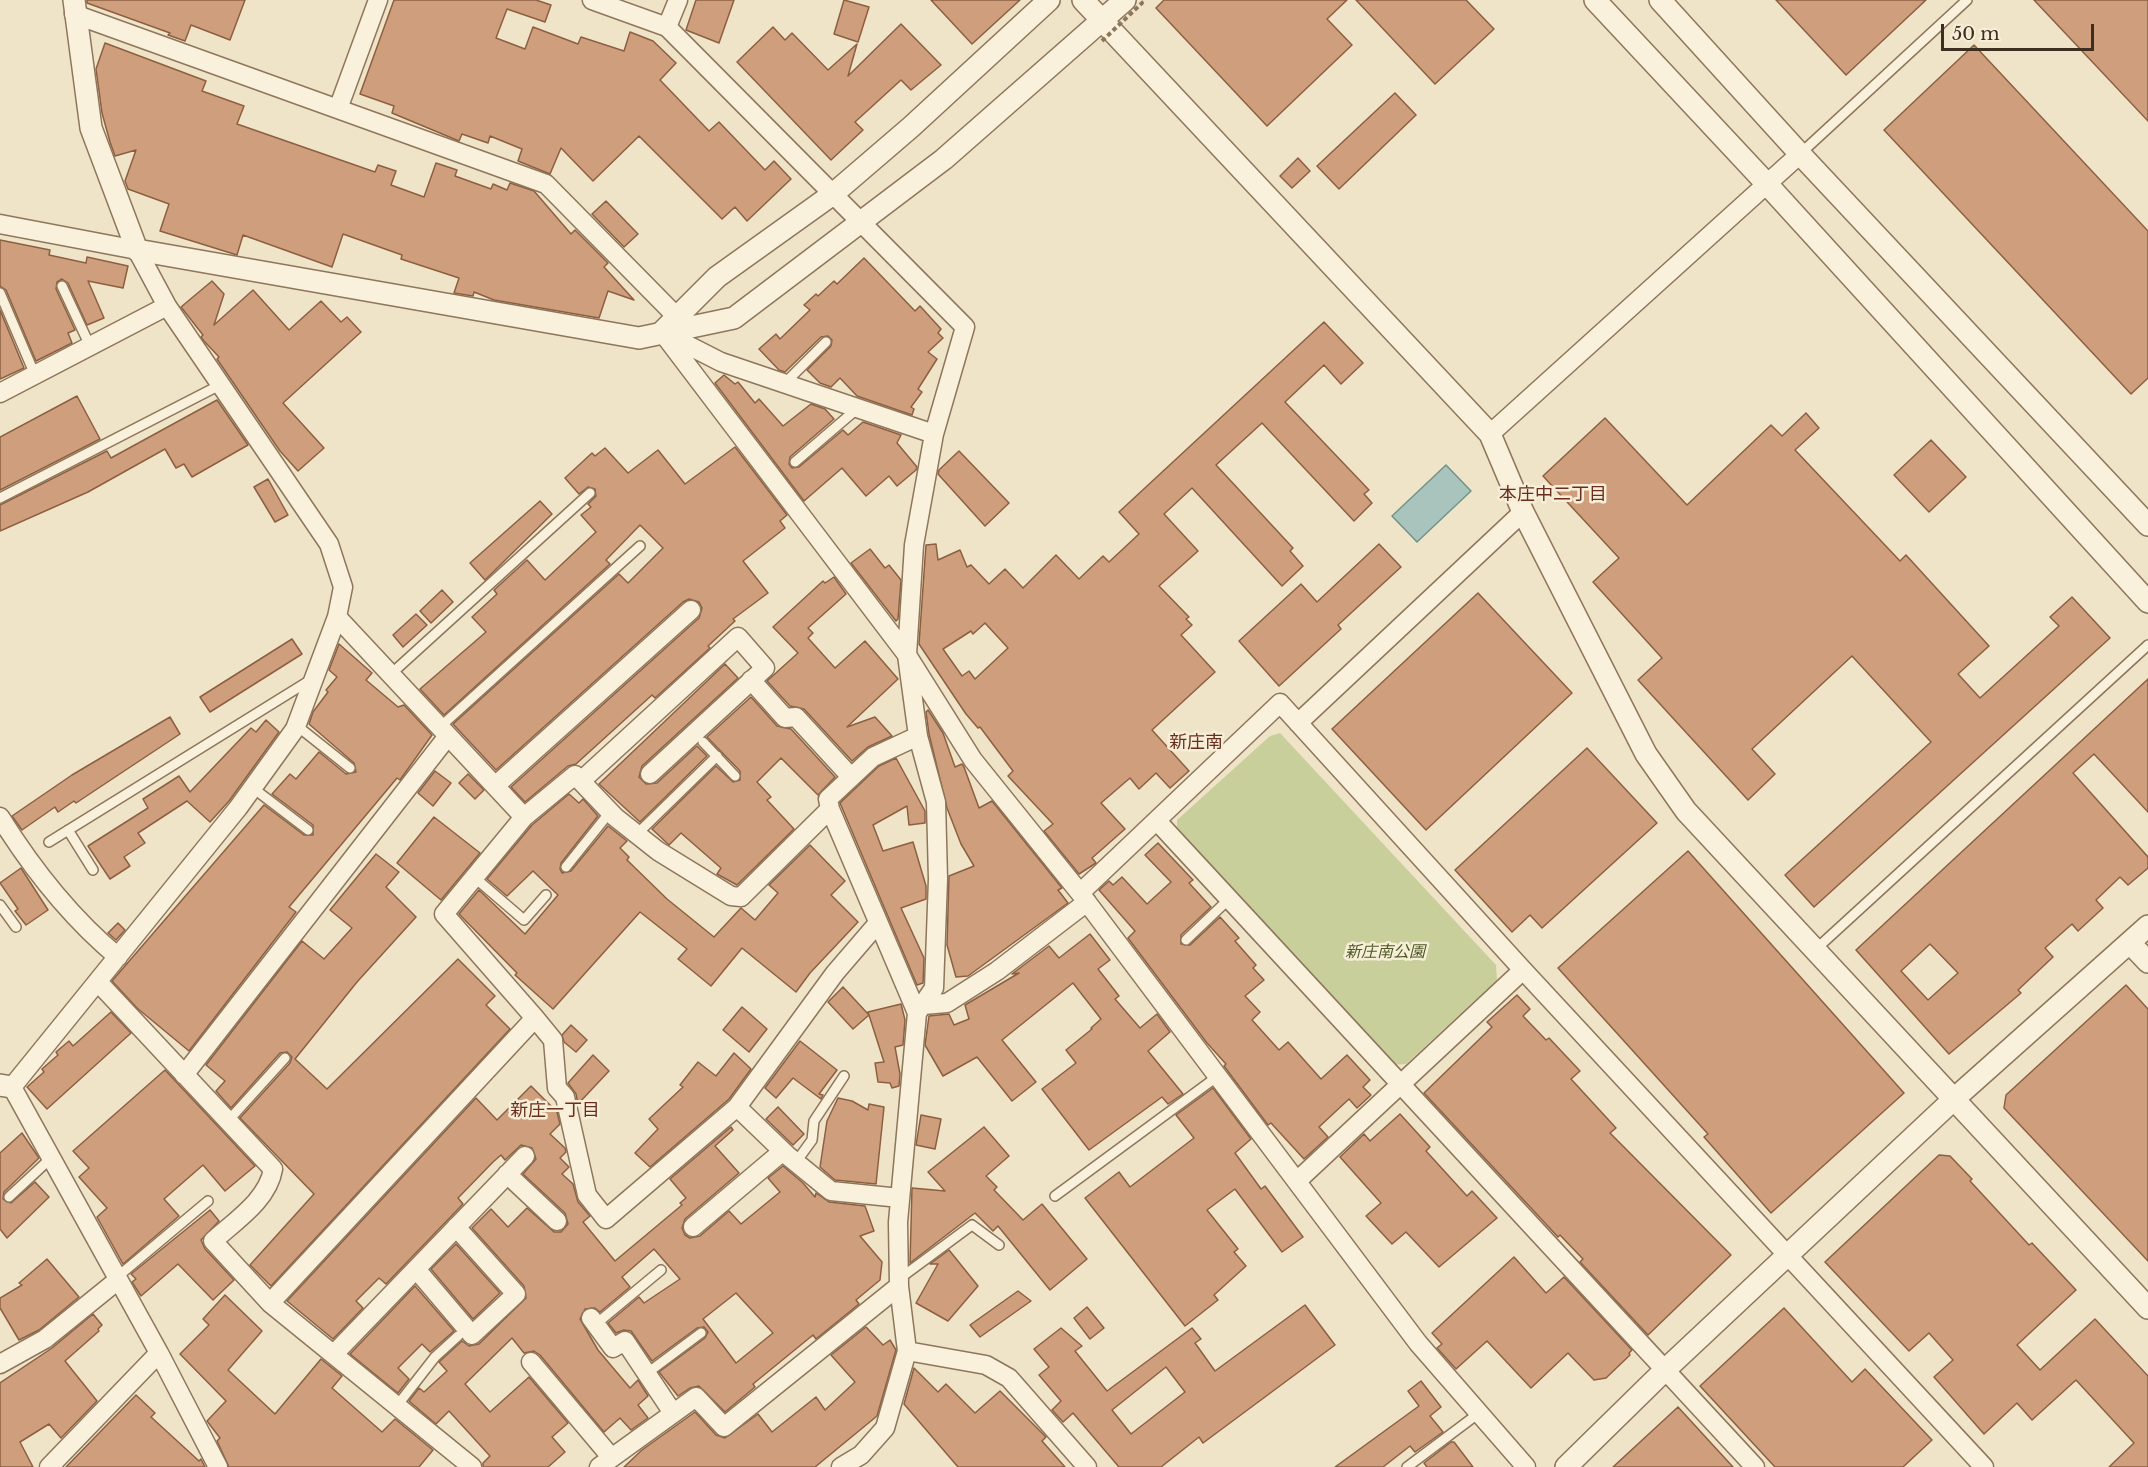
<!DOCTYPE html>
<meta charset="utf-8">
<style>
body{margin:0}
#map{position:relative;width:2148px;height:1467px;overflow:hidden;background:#f0e4c8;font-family:"Libre Baskerville",serif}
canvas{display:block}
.scale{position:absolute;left:1941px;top:24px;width:153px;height:27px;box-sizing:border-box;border:3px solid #3d2e20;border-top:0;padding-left:8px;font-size:18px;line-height:21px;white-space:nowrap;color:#3d2e20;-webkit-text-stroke:4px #f7eed8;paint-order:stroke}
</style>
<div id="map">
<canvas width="2148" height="1467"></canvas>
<div class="scale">50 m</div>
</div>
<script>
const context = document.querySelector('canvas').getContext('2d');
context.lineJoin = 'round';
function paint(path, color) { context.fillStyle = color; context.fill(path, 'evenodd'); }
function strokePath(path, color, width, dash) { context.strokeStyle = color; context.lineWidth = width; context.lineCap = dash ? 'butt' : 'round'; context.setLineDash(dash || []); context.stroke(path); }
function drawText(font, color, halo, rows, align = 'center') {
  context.font = font + ' "Libre Baskerville","Noto Sans JP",serif'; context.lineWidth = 5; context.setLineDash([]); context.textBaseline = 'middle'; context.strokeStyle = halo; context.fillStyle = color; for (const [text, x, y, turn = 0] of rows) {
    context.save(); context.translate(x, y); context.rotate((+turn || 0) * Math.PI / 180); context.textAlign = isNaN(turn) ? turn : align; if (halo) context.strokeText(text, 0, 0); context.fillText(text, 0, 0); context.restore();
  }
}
paint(new Path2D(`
 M1280,733l216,232 1,15 -91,84 -15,1 -214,-231v-14l93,-84z`), '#c9cf9b');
const water = new Path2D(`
 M1446,465l25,26 -54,51 -25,-26z`);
paint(water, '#a9c4bc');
strokePath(water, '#6f938a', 1.5);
const building = new Path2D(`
 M87,0h158l-15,40 -39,-15 -6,16 -17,-6 2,-2 -83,-30z
 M394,0h142l15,5 -6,17 -38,-13 -11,29 29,11 8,-22 45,17 3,-7 43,14 6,-19 23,9 23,22 -16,17 49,51 10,-9 46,48 9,-9 17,18 -44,42 -12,-14 -13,12 -83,-83 -46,45 -32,-33 -11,26 -32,-13 4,-12 -32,-13 -2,7 -26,-9 -3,7 -67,-28 2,-7 -34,-12z
 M696,0h38l-15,43 -33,-13z
 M844,0l25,7 -11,35 -24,-8z
 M931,0h89l-48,44z
 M1164,0h183l-20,19 25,26 -85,81 -111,-118z
 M1356,0h110l28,29 -59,55z
 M1776,0h150l-80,75z
 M2034,0h114v121z
 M901,24l40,41 -30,25 -10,-10 -46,42 8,8 -32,30 -94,-98 36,-35 12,13 7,-7 36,37 29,-26 -9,32z
 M105,43l101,38 -4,10 42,15 -7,18 138,48 3,-7 18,6 -5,14 33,12 12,-34 21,7 -2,6 36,13 2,-5 14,6 3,-7 24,8 37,43 4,-4 33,33 -4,4 30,33 -26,-9 -9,27 -105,-18 -20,-8 -1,4 -19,-3 5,-15 -58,-19 1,-4 -59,-21 -11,33 -89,-32 -6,20 -77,-24 9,-27 -41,-15 -3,-8 11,-31 -21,6 -5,-14 -8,-29 -6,-44z
 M1974,45l174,186v147l-17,16 -247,-264z
 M1395,93l21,22 -77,74 -22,-23z
 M1298,158l12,13 -18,17 -12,-12z
 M606,201l32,33 -14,13 -32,-33z
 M0,240l50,10 -1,5 37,8 1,-6 41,9 -5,22 -35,-7 16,37 -17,7 -19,-42 -6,-4 -5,3 -1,7 19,41 -7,3 4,10 -36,18 -30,-71 -6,-4z
 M864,258l51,53 5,-5 21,23 -3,4 5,5 -15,14 9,7 -19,30 4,3 -11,15 3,2 -2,6 -55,-19 -17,-18 -9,9 -11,-4 -13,-13 24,-24 1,-6 -4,-4 -7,1 -36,35 -6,-2 -20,-21 17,-15 4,5 30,-29 -6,-5 12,-11 2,2 16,-15 3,3z
 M212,281l12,13 -10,31 39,-35 36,40 32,-29 20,21 6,-5 14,15 -78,71 41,45 -26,23 -18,-20 -63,-92 2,-2 -15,-16 -3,-4 2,-2 -22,-28z
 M0,310l24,58 -24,11z
 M1324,322l39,41 -22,21 -17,-19 -39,37 84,88 -5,4 8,9 -18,18 -92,-98 -46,42 77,83 -3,3 13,15 -21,20 -90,-98 -28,26 34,37 -39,35 30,31 -3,2 6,6 -11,10 34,37 -63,58 37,41 -19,17 -14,-15 -17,16 -9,-11 -29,25 24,26 -33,29 4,5 -17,11 -35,-43 9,-7 -45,-48 5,-5 -33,-44 -2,1 -12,-14 -47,-70 7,-99 10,-1 2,16 22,-10 7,17 4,-2 18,19 16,-15 18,19 33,-33 23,24 24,-23 6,6 30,-28 -20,-22zM985,623l23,25 -33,31 -6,-8 -7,5 -19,-27 28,-18 2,3z
 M724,375l11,9 3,-2 17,21 4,-4 24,27 28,-22 14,5 9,10 -44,38 -1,7 3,4 7,-1 44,-37 5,5 15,-13 38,13 -4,8 20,24 -1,3 -19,16 -8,-10 -23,20 -24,-28 -38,33 -89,-118z
 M77,396l23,43 -100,51v-53z
 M217,400l31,45 -56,32 -8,-13 -8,4 -11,-19 -77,43 -88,39v-26l107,-54 4,7z
 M1806,413l13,15 -24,22 105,111 6,-6 83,91 -31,28 22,24 79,-72 -9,-9 22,-20 38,41 -296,269 -29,-32 146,-133 -79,-86 -100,93 23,25 -27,26 -110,-120 24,-22 -69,-76 26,-24 -76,-82 62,-58 82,87 84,-80 11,11z
 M1931,440l35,37 -37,35 -35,-37z
 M735,447l52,68 -7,6 5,7 -42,33 25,32 -35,26 2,2 -27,25 2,2 -55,50 -3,-3 -76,69 -8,2 -43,36 -14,-15 188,-169 3,-10 -3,-6 -10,-3 -6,3 -187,168 -43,-46 166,-150 9,9 35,-35 -23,-23 -34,35 4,4 -166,151 -24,-26 66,-57 -14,-15 25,-23 -3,-4 33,-30 18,20 51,-48 -15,-17 10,-8 -3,-3 8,-8 -1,-7 -7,-2 -9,7 -14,-16 27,-25 3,3 10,-8 23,25 30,-23 27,34z
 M959,451l50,52 -24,23 -47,-52 1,-4z
 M268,479l20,36 -13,7 -21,-35z
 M540,501l12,13 -67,66 -15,-17z
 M1379,544l22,23 -63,58 3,4 -62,57 -40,-45 62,-57 16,18z
 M870,549l15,19 4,-3 12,15 -3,39 -2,2 -45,-58z
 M834,577l12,17 -38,34 5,5 -5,5 27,30 30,-27 33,38 -51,48 28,-10 17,19 -24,11 -16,14 -48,-52 -14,-3 -23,-25 31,-28 -25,-26 50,-46 2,2z
 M442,590l11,12 -22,21 -11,-12z
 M1478,593l94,100 -146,137 -94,-101z
 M416,614l11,11 -24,22 -10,-12z
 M292,639l10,15 -92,58 -10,-15z
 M339,644l33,29 -6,7 32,27 6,-2 28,30 -32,45 -3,-2 -108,129 7,5 -107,139 -52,-43 -25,-27 152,-176 40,30h9v-10l-41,-31 18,-20 6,5 23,-27 27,22 10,-2 -2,-9 -45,-39 4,-12 15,-20 -2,-2 11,-13 -8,-7z
 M725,664l13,14 -96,88 -3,11 7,7 11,-1 40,-37 10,10 -67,66 -41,-38z
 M2148,679v133l-54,-58 -21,19 75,84v11l-20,17 -8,-8 -24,23 7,8 -25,23 -6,-7 -27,24 8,9 -35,33 3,3 -72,61 -93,-104zM1930,944l28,29 -30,27 -27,-29z
 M751,697l26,29 14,3 44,48 -17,18 -37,-37 -24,24 14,15 -4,3 27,29 -57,56 -20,-11 4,-6 -40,-35 -12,12 -17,-16 64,-63 17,16 7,-2v-9l-33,-34z
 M928,710l15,23 12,34 7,-3 2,3 15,41 13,-7 70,87 -4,2 10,13 -100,73 -12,1 -9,-32 2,-69 25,-10 -13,-22 -14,-36 -18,-74 -3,-22z
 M170,717l10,17 -104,69 -2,-2 -16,11 -3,-5 -33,23 -10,-14 60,-41z
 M266,720l13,12 -50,69 -19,21 -23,-21 -49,32 7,10 -21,14 6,9 -20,13 -22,-33 60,-38 -5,-9 36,-23 11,16 61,-64 5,4z
 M1587,748l70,75 -115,105 -12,-13 -18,17 -57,-62z
 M896,758l29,53v12l-16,2 -2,-19 -34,19 10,26 30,-9 13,44v13l-25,9 23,50 -1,25 -6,2 -77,-182 39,-37z
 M435,771l16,12 -18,23 -15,-13z
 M468,774l16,16 -9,9 -16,-16z
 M569,794l10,9 4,-4 15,17 -37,47 -1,6 2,4 9,-2 37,-45 19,15 -7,7 9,9 -2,3 40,39 47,38 27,-29 14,12 23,-27 -9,-8 41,-40 35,36 -14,14 27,27 -48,51 -14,19 -54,-44 -31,38 -33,-27 9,-10 -47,-37 -87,97 -38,-34 2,-2 -58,-59 20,-24 46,44 33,-39 -25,-24 -26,25 -20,-17 45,-54z
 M434,817l46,36 -39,47 -44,-37z
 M1158,843l35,37 -4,3 22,24 -30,28v9l9,1 30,-28 19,21 -4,3 21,24 -3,3 11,12 -19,16 15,16 -8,8 27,30 9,-8 33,37 26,-24 23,25 -7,7 8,8 -14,13 -8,-9 -30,28 9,10 -24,22 -33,-36 -3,2 -44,-59 2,-2 -19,-21 -79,-105 7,-7 -36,-41 10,-9 4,4 9,-8 25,27 24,-22 -26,-27z
 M1688,851l216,242 -133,120 -67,-76 4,-3 -150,-166z
 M376,854l23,18 -13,15 30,30 -59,65 -62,77 32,30 131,-130 37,37 -9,9 24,24 -239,257 -21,-21 64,-71 -74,-76 50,-55 2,-6 -5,-5 -7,1 -49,55 -15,-17 9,-10 -19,-16 96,-124 22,18 28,-31 -22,-18z
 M21,868l27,42 -22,15 -11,-14 3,-2 -18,-26z
 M118,923l7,7 -9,10 -8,-7z
 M1090,934l20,26 -12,9 21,27 -4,3 25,29 17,-14 13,18 -22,19 35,43 -15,10 -6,-7 -73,53 -47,-61 34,-26 -10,-13 26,-21 -1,-1 10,-9 -28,-36 -71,57 34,42 -24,19 -35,-44 -34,19 -18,-31 4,-29 20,-2 5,11 15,-6 -4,-14 54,-32 -7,1 37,-28 10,12z
 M2126,985l22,24v252l-144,-153 2,-13z
 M843,987l26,28 -16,14 -25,-27z
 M1517,995l13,14 -7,7 23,24 3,-2 31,33 -9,8 45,49 -6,5 121,122 -83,80 -68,-73 3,-3 -23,-24 -2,2 -134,-144 68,-66 -5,-5z
 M901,1004l4,16 -2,25 -8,2 5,27 -1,12 -7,2 -2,-5 -12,-1 -3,-19 9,-1 -16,-50z
 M742,1007l25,22 -18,23 -26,-22z
 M111,1012l20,21 -84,76 -20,-22 17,-15 -2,-3 16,-14 -2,-3 13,-11 4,5z
 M571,1025l16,15 -11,12 -12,-10 -2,-7z
 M800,1041l37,29 -18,24 4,1 -2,4 -28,-21 -17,20 -11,-10z
 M734,1053l17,16 -22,30 -79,68 -15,-14 23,-24 -9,-10 34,-32 -3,-2 18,-23 18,14z
 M593,1055l16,16 -31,33 -2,-10 -8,-11z
 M165,1070l90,96 -30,25 -22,-26 -39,34 15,17 -56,48 -26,-47 10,-9 -28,-31 10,-9 -16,-17z
 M531,1086l26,26 3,12 -10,10 15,14 1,4 -6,6 9,9 -7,7 11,10 5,18 12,14 -7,6 32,39 67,-56 -2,-2 6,-5 -16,-19 61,-52 2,3 -18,16 24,27 -54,46 -3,9 3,7 5,3 10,-2 29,-25 12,13 39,-32 -12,-14 15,-12 20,17 12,14 1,-4 13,9 36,4 9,25 -14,5 22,26 -2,18 -24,20 3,4 -43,35 -3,-4 -60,49 2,3 -30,25 -26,-26 -9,2 -12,8 -19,-24 46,-34 3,-6 -4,-5 -7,1 -45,33 -21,-30 -7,-1 -8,3 -8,-10 31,-26 5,6 36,-24 -26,-30 -32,28 8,10 -30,25 -5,-4 -10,1 -5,10 18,31 32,38 8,-8 10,16 -10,9 10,13 -17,12 -11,-12 -16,14 -64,-77 -6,-4 -10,2 -12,-15 -47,46 25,28 39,-35 39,46 -16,14 13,15 -17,15h-65v-4l7,-7 -41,-45 -13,13 -27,-23 10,-13 5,4 23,-21 -8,-9 23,-21 7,5 10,-2 47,-46 -2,-12 -52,-58 19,-19 17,18 19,-19 27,24h7l7,-8 -3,-11 -42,-39 13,-15 -4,-11 -11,-3 -16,15 -4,-5 -8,7 -35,36 5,6 -77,80 -7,-6 -23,23 7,7 -30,31 -46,-38 189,-203 21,22zM736,1293l37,40 -37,30 -33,-44z
 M1213,1088l38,51 -16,14 26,36 4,-3 38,51 -21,15 -47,-63 -28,21 31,39 -4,3 12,14 -32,29 4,5 -33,26 -100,-128 34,-26 11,15 64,-49 -18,-23z
 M838,1098l14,3 16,9 1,-6 15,3 -8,77 -41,-4 -15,-13 7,-46z
 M778,1107l26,27 -11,11 -27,-26z
 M1400,1114l30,33 -4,4 41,45 5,-5 25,27 -58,49 -33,-35 -14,12 -26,-28 15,-13 -41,-46 24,-23 6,7z
 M921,1115l20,4 -6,30 -19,-4z
 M984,1127l25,29 -23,20 11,11 -3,3 29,30 19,-16 45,55 -37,31 -52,-64 -5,5 -18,-18 -65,50 2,-75 33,3 -17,-19z
 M22,1133l17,25 -35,34 -1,7 8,4 24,-21 14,15 -42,41 -7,-9v-76z
 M1939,1155l11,1 22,23 -2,2 59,64 3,-2 44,47 -59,55 23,25 55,-51 53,57v91h-39l25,-24 -58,-63 -44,40 -15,-17 -33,31 -50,-57 19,-17 -24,-27 -20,18 -84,-89z
 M210,1210l9,11 -18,19 4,9 29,31 -21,20 -35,-36 -37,32 -9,-14 4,-3 -5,-5z
 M456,1244l44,49 -27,26 -42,-50z
 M949,1250l29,36 -30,35 -32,-18 22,-39h-8z
 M1514,1257l32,36 18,-16 68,73 -3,3 1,2 -24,23 -12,2 -26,-27 -37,35 -44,-47 -31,28 -19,-21 5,-4 -10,-11z
 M47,1259l32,38 -40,33 -20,10 -19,-32v-10l22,-13 -3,-2z
 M415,1286l39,45 -24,21 -8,-8 -24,24 11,11 -11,14 -48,-39z
 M1018,1291l13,10 -51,36 -10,-12z
 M225,1295l37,36 -34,39 47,44 46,-55 21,17 -10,12 50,44 13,-13 38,31 -14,17h-190l-12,-26 3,-3 -13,-17 19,-20 -46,-47 29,-29 -6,-6z
 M1305,1305l30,40 -132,98 -4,-6 -38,30h-42l-46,-54 -10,9 -11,-12 9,-9 -22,-26 10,-8 -15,-18 27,-21 21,18 -7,5 32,40 85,-63 9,11 -6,4 20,28zM1166,1367l19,25 -54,42 -19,-24z
 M1087,1307l17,21 -14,11 -16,-21z
 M1784,1308l68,74 13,-13 67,71 -29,27h-128l-75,-81z
 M93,1314l9,11 -4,4 1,2 -34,30 32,40 -36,37 -12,-14 -29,18 13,25h-33v-84l52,-35z
 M866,1327l17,18 7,-5 6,10 -19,66 -62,51h-191l18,-17 53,-38 21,23 9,3 33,-24 14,18 44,-35 9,13 30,-28 -24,-27z
 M914,1368l24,24 8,-8 29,29 25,-22 46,46 -4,4 23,26h-107l-54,-63z
 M1421,1381l20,26 -11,9 13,16 -28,20 -5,-6 -27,21h-48l84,-61 -11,-15z
 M136,1395l19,18 -4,4 48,44 2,-2 4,8h-139z
 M1678,1407l55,60h-120z
 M1451,1442h3l19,25h-46l-3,-4z`);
paint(building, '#cf9f7d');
strokePath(building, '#8d5f41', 1.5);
const service = new Path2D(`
 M1800,154l167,-154
 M62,286l28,60
 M0,293l35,82
 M785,383l41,-41
 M795,462l63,-54
 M0,498l220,-113
 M391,674l199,-181
 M296,725l54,43
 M440,727l200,-181
 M703,742l32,34
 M253,788l55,42
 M68,830l25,40
 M637,834l80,-78
 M49,842l263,-163
 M566,867l44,-55
 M474,877l50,43 22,-25
 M0,905l16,22
 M1186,940l43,-41
 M1815,950l333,-305
 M228,1121l57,-63
 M796,1162l16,-22 2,-19 30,-45
 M1055,1196l163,-120
 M9,1197l42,-39
 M116,1278l92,-77
 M899,1279l73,-54 27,20
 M596,1324l65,-54
 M646,1374l55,-41
 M396,1407l39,-50 23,-21
 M1407,1467l72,-54`);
const minor = new Path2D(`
 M592,0l75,27 298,300 -31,107 -20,111 -7,110 11,81 18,66 2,77 -4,109 -17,25 -19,209 1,64 8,65 -22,77 -24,27 -20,12
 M74,14l472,170 131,133
 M667,27l11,-27
 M338,109l40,-109
 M0,224l137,26 30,56 162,238 14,43 -6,30 -42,112 -57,79 -226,279 147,266 59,114
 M662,332l245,323 66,105 107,133 338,450 108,124
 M666,334l55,28 213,72
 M0,393l167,-87
 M1490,434l310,-280
 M337,617l187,200
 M751,680l34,38 11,-1 55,60
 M1298,723l225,-211
 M581,781l157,-144 27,31 -115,106
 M495,786l196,-176
 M830,809l87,204
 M0,817c33,53 70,100 118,140
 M1157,821l598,646
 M1080,893l200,-190 243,267 461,497
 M98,982l175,187c-5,31 -38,52 -60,72l57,62 202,164
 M923,1005l24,-2 50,-32 90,-69
 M535,1018l18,22 4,48 8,9 22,98 19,24 131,-112 98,-134 43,-50
 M184,1075l264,-339
 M737,1107l51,49 43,35 69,7
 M507,1174l50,47
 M1297,1181l226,-211
 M693,1227l90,-76
 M416,1269l56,66 44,-41 -60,-67
 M270,1303l265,-285 -91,-104 80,-97 51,-42 40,42 43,34 73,45 10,1 89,-88 -2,-10 45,-42 45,-21
 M591,1318l22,30 12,-7 48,72
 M907,1351l79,14 23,13 78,89
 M334,1354l191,-198
 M531,1362l80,95
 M0,1364l45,-25 73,-59
 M49,1467l110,-114
 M599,1467l97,-70 28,30 175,-141`);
const tertiary = new Path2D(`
 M74,0l17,128 46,122 502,88 95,-20 210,-159 181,-159
 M1083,0l407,434 33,78 123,242 40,57 462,497
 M1595,0l171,183 382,419
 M1660,0l140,154 348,371
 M662,332l55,-55 116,-83 78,-67 138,-127
 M2130,943l18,19
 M0,1085l12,2
 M1566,1467l99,-97 289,-271 194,-173`);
strokePath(service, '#8d765c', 12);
strokePath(minor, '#8d765c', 21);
strokePath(tertiary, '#8d765c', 24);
strokePath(service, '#faf1dc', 9);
strokePath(minor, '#faf1dc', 18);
strokePath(tertiary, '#faf1dc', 21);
strokePath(new Path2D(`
 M1102,41l40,-38 -3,-3`), '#8d765c', 4, [4.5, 3]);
drawText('italic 16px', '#4d5a26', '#f7eed8', [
 ["新庄南公園",1385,952]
]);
drawText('18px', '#6b2e1e', '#f7eed8', [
 ["本庄中二丁目",1553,495],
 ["新庄南",1196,743],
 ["新庄一丁目",555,1111]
]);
</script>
